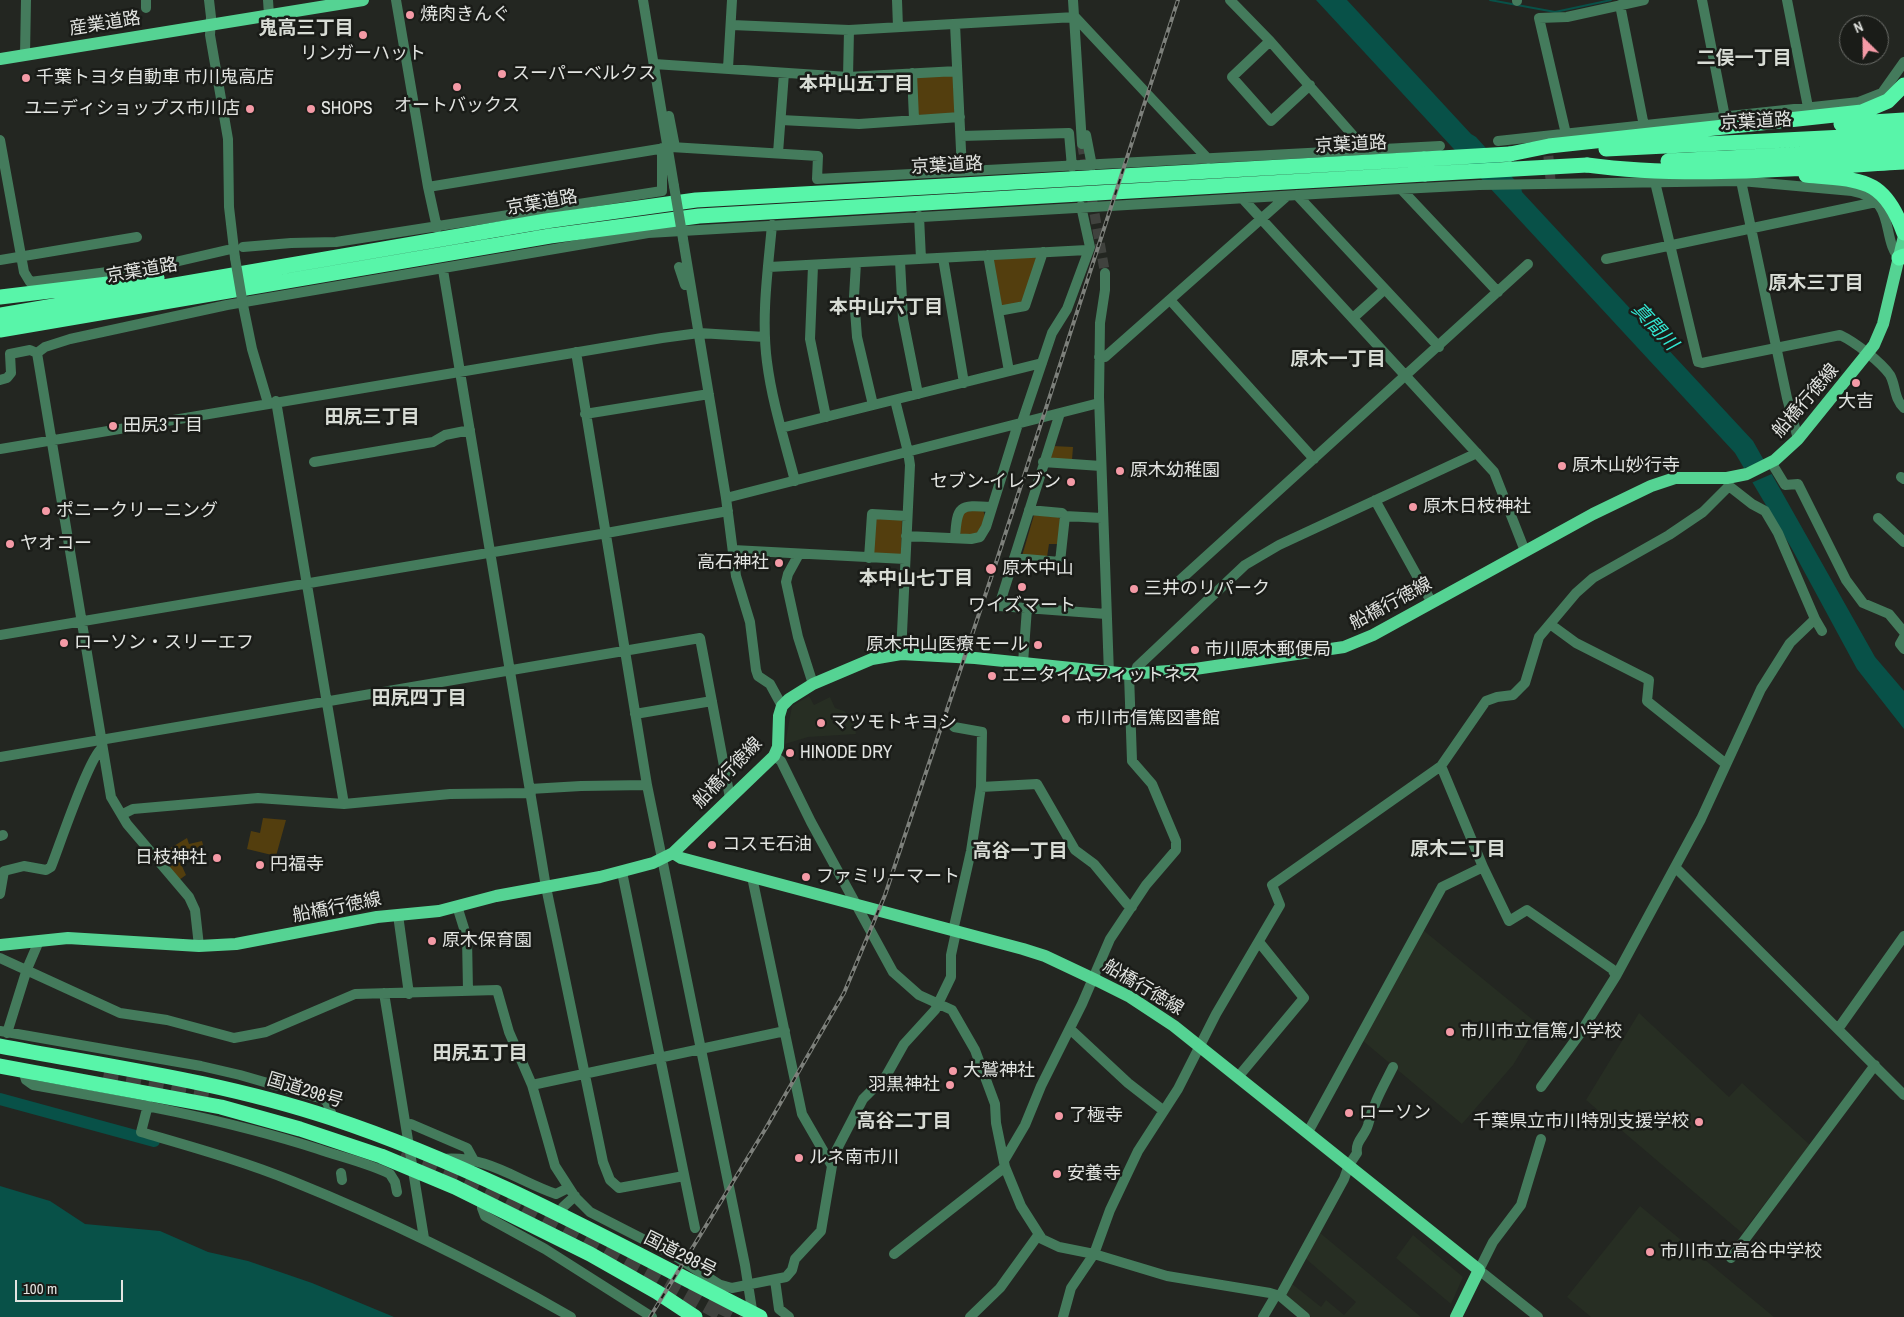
<!DOCTYPE html>
<meta charset="utf-8">
<style>
body{margin:0}
#map{position:relative;width:1904px;height:1317px;overflow:hidden;background:#232621;font-family:"Archivo Narrow",sans-serif}
canvas{display:block}
.north{position:absolute;left:1839px;top:15px;width:50px;height:50px;box-sizing:border-box;background:#1a1c18;border:1px solid #6a6c68;border-radius:50%;rotate:337deg;font-size:14px;font-weight:700;line-height:20px;text-align:center;color:#e2e4e1}
.north::after{content:'';display:block;margin:auto;width:18px;height:22px;background:#f49aa6;clip-path:polygon(50% 0,100% 100%,50% 72%,0 100%)}
.scale{position:absolute;left:15px;top:1280px;width:108px;height:22px;box-sizing:border-box;border:2px solid #e2e4e1;border-top:0;padding-left:6px;font-size:15px;line-height:18px;white-space:nowrap;color:#e2e4e1;-webkit-text-stroke:4px #1a1c18;paint-order:stroke}
</style>
<div id="map">
<canvas width="1904" height="1317"></canvas>
<div class="north">N</div>
<div class="scale">100 m</div>
</div>
<script>
const context = document.querySelector('canvas').getContext('2d');
context.lineJoin = 'round';
function paint(path, color) { context.fillStyle = color; context.fill(path, 'evenodd'); }
function strokePath(path, color, width, dash) { context.strokeStyle = color; context.lineWidth = width; context.lineCap = dash ? 'butt' : 'round'; context.setLineDash(dash || []); context.stroke(path); }
function drawText(font, color, halo, rows, align = 'center') {
  context.font = font + ' "Archivo Narrow","Noto Sans JP",sans-serif'; context.lineWidth = 5; context.setLineDash([]); context.textBaseline = 'middle'; context.strokeStyle = halo; context.fillStyle = color; for (const [text, x, y, turn = 0] of rows) {
    context.save(); context.translate(x, y); context.rotate((+turn || 0) * Math.PI / 180); context.textAlign = isNaN(turn) ? turn : align; if (halo) context.strokeText(text, 0, 0); context.fillText(text, 0, 0); context.restore();
  }
}
paint(new Path2D(`
 M809,696l5,9 16,-8 5,11 9,3 10,8 2,15 -48,3 -23,7 7,-38z
 M1423,930l115,94 -25,41 -51,59 -100,-84z
 M1639,1013l90,84 13,-14 68,62 -68,88 -156,-133z
 M1640,1206l134,111h-183l-24,-20z
 M1319,1232l102,85h-110l-26,-23 6,-11 30,24 5,-7 18,15 12,-13 -51,-44z
 M1413,1235l50,42 -12,27 -55,-46z`), '#272e23');
paint(new Path2D(`
 M953,74l2,40 -37,1 -2,-40z
 M1035,256l2,3 -14,43 -20,5 -2,-3 -8,-43 2,-2z
 M1052,446l21,1 -1,13 -20,-1 -2,-3z
 M983,510c5,11 -1,18 -8,25h-14l-3,-7 4,-16z
 M1034,515l24,2 4,4 -3,23h-10l-2,13 -25,-1z
 M902,518l-1,39 -27,-1v-37z
 M263,818l23,2 -10,36 -29,-7 4,-18 9,2z
 M187,838l2,6 13,-3 1,4 -13,6 3,8 -12,5 5,11 -7,5 -20,-25z`), '#533e0e');
paint(new Path2D(`
 M1316,0h31l124,134 5,3 45,50 1,5 231,249 122,216 29,34v38l-47,-60 -65,-120 -57,-96z
 M0,1186l50,15 35,23 75,7 48,21 40,9 64,22 82,34h-394z`), '#085148');
paint(new Path2D(`
 M1766,459l8,14 -23,10 -8,-14z`), '#232621');
strokePath(new Path2D(`
 M1490,0l65,12 56,-12`), '#085148', 2);
strokePath(new Path2D(`
 M0,1099l154,42`), '#085148', 12);
strokePath(new Path2D(`
 M1547,141l4,44
 M1082,144l5,28
 M1092,199l13,74`), '#40423e', 10, [10, 5]);
strokePath(new Path2D(`
 M103,1078l110,20
 M400,1157l86,37 45,22
 M525,1205l202,112
 M719,1306l24,11`), '#40423e', 15, [15, 8]);
strokePath(new Path2D(`
 M209,0l2,17 -1,18 18,104 1,68 6,51
 M268,0l1,15
 M396,0l32,187 9,41
 M643,0l31,186
 M897,0l1,27
 M1073,0l9,144
 M1230,0l40,41 95,108
 M1702,0l23,117
 M1787,0l21,107
 M1517,1v-1
 M1620,5l24,121
 M146,8v-8
 M955,24l7,147
 M732,25l117,5 226,-13 133,142
 M1270,41l-38,36 39,44 39,-36
 M25,55l1,-55
 M654,64l194,13 109,-6
 M728,68l4,-68
 M912,73l2,46
 M848,77l1,-47
 M669,116l6,31
 M781,120l78,4 101,-7
 M1566,134l-27,-116 28,-1 77,-17
 M1086,135l6,31
 M961,136l108,-3 3,34
 M0,140l24,132 6,10 132,-17 65,-15
 M1498,141l361,-39 23,-9 22,-31
 M671,147l147,9 -1,23 623,-33
 M778,153l6,-80
 M1741,181l46,217 11,41
 M1655,182l43,180 4,1 138,-28c15,7 41,27 50,40 6,11 4,24 14,33
 M428,187l237,-39
 M1401,189l97,103
 M1297,195l142,152
 M1243,199l251,273 31,79
 M919,216l2,43
 M772,225c-4,44 -11,92 -5,137 5,40 18,80 28,119
 M683,239l43,259 10,78 14,46 6,48 2,6 12,8 12,22
 M243,247l48,-4 45,-1 326,-51v-43
 M988,255l10,56
 M943,258l21,125
 M1606,259l270,-57
 M0,260l137,-23
 M900,261l3,58 15,75
 M856,263l-2,34 3,40 16,68
 M813,266l-3,73 16,78
 M679,267l6,18
 M769,267l318,-17
 M443,270l103,617 57,275 7,18 9,8 65,-12
 M1105,273v17l-5,33 -1,74 10,277
 M1170,300l144,159
 M243,305l9,44 16,54
 M1353,318l32,-29
 M576,352l71,433 98,480 8,51
 M37,353l8,-6 25,-8 157,-34 421,-72 753,-44 78,-4 262,-4 111,10c47,8 27,48 49,69
 M37,353l74,444 16,27 62,73 6,13 4,36
 M1099,357h6l182,-161
 M1009,371l-11,-60 27,-5 18,-54
 M0,380l7,-2 4,-5 -1,-19 20,-4 7,3
 M895,400l13,52 2,13 -9,189
 M276,401l68,403
 M1060,413l-61,193 107,8
 M585,414l124,-20
 M1022,422l30,-89 15,-24 23,-62 -9,-41
 M781,428l261,-65
 M0,449l662,-111 37,-5 66,4
 M314,462l119,-20 12,-7 25,-5
 M1043,462l58,4
 M1771,462l14,23 13,-1 48,96 17,23 26,11 15,18
 M1901,477l3,2
 M726,498l373,-95
 M1375,500l57,103
 M1029,510l33,3 3,3 37,2
 M1878,518l26,24
 M906,536l65,3 9,-2 6,-10 32,-103
 M955,538c2,-33 4,-33 36,-31
 M733,550l172,9
 M799,554l-11,20 -2,8 12,55 15,47
 M869,558l3,-44 35,2
 M1014,558l46,4 5,-46
 M1179,581l349,-317
 M1815,619l7,12
 M1550,624l26,19 73,37 -2,21 79,63
 M0,635l601,-101 127,-23
 M1904,637l-4,7 4,5
 M1023,663l4,-55
 M1135,674l2,-7 108,-102 34,-20 198,-92
 M635,714l77,-13
 M774,756l7,5 30,61 82,150 26,23 33,15 23,40 20,54 1,19 9,44 16,39 21,33 17,8 35,7 73,22 103,17 10,3 25,21
 M0,757l700,-119 30,160
 M1441,766l42,101 26,54 18,-11 85,59 4,7
 M981,787l56,-3 38,66 19,14 33,40 5,3
 M530,789l51,-3 66,-1
 M123,814l10,-5 125,-11 86,6 106,-10 81,-1
 M0,836l3,-1
 M1675,867l229,228
 M622,872l73,356
 M752,877l50,237 30,52
 M0,894l4,-23 20,-5 22,4 5,-3c8,-20 38,-110 51,-119
 M457,906l10,32 1,53
 M398,915l11,79
 M953,931l18,-80 10,-64 1,-55 -28,-5
 M0,958l120,55 47,7 67,18 32,-6 89,-38 142,-4 12,42 23,53 23,81 20,31 15,15 82,42 48,31
 M384,993l40,245
 M1070,1029l58,54 36,28
 M1838,1029l66,-93
 M0,1031l201,35 39,9 83,24 4,3 6,16
 M7,1033l20,-64 12,-28
 M23,1070l3,10 7,5c96,17 192,34 285,64 23,8 50,14 72,25l5,8 2,10
 M1238,1077l66,-79 -45,-56
 M532,1085l253,-54
 M1541,1087l38,-52 37,-59 85,-157 60,-130 29,-46 25,-24 -37,-86 -13,-22 -13,-7 -23,-18
 M148,1105l-7,27c51,15 102,29 151,49 97,39 188,84 279,136
 M411,1124l56,24 6,11
 M1308,1132l134,-245 41,-20
 M442,1159c45,-4 74,21 114,35l12,-6
 M1005,1159l20,-34 16,-39 41,-82 28,-65 36,-54 30,-35v-9l-24,-57 -20,-23 -3,-87
 M341,1173l1,7
 M482,1200v8l3,8 60,33 107,68
 M562,1216l1,-9 12,-11
 M894,1254l111,-87
 M1731,1258l144,-193
 M775,1280l4,29 10,8
 M714,1283l18,5 15,-3
 M751,1284l35,-7 6,-7 3,-11 26,-28 11,-65 4,-15 27,-52 23,-23 18,-32 31,-34 16,-33v-22l5,-23
 M1280,1296l64,-117 5,-14 8,-12c-2,-12 8,-17 11,-28 5,-21 15,-38 25,-58
 M970,1317l30,-29 39,-54
 M1063,1317l8,-29 23,-34 16,-44 28,-59 40,-62 38,-75 64,-109 -8,-20 169,-119 45,-65 11,-4 16,-2 12,-12 14,-46 37,-44 17,-15 76,-43 34,-23 26,-26 -2,-8
 M1263,1317l13,-22
 M1538,1317l-59,-47 14,-28 28,-37 20,-66`), '#447b5c', 10);
strokePath(new Path2D(`
 M0,59l363,-59
 M673,853l8,5 342,91 22,7 53,25 32,16 44,29 305,244 -23,47
 M0,945l68,-7 131,8 37,-2 141,-27 62,-6 57,-15 104,-19 53,-14 20,-10 101,-97 4,-9 1,-31 3,-10 7,-7 24,-15 59,-25 29,-5 74,4 154,16 66,-5 149,-22 29,-12 220,-121 58,-28 24,-8h52l20,-4 28,-14 23,-21 76,-94 9,-21 21,-88`), '#55d393', 12);
strokePath(new Path2D(`
 M1841,124l63,-4
 M1606,149l298,-15
 M1510,154l39,-8 313,-34 26,-11 16,-16
 M1668,161l236,-12
 M1587,165c103,14 214,3 317,-3
 M1806,175c54,6 77,0 98,58
 M1899,258l5,-2
 M0,297l157,-19
 M0,315l546,-94 150,-21 728,-41
 M0,330l550,-94 149,-20 726,-42
 M0,1046c111,21 223,36 331,72 151,50 289,128 429,199
 M0,1066l221,41 79,22 81,27 74,31 135,67 67,38 38,25`), '#58f5a9', 15);
const rail = new Path2D(`
 M650,1317l116,-189 78,-135 41,-98 108,-323 185,-572`);
strokePath(rail, '#7d807b', 4);
strokePath(rail, '#1a1c18', 2, [5.5]);
strokePath(new Path2D(`
 M674,186l9,53
 M235,258l8,47`), '#447b5c', 10);
strokePath(new Path2D(`
 M1424,159l86,-5
 M1425,174l162,-9`), '#58f5a9', 15);
for (const [x, y, r, color] of [
 [410,15,5,"#f49aa6"],
 [363,35,5,"#f49aa6"],
 [502,74,5,"#f49aa6"],
 [26,78,5,"#f49aa6"],
 [457,87,5,"#f49aa6"],
 [250,109,5,"#f49aa6"],
 [311,109,5,"#f49aa6"],
 [1856,383,5,"#f49aa6"],
 [113,426,5,"#f49aa6"],
 [1562,466,5,"#f49aa6"],
 [1120,471,5,"#f49aa6"],
 [1071,482,5,"#f49aa6"],
 [1413,507,5,"#f49aa6"],
 [46,511,5,"#f49aa6"],
 [10,544,5,"#f49aa6"],
 [779,563,5,"#f49aa6"],
 [991,569,6,"#f49aa6"],
 [1022,587,5,"#f49aa6"],
 [1134,589,5,"#f49aa6"],
 [64,643,5,"#f49aa6"],
 [1038,645,5,"#f49aa6"],
 [1195,650,5,"#f49aa6"],
 [992,676,5,"#f49aa6"],
 [1066,719,5,"#f49aa6"],
 [821,723,5,"#f49aa6"],
 [790,753,5,"#f49aa6"],
 [712,845,5,"#f49aa6"],
 [217,858,5,"#f49aa6"],
 [260,865,5,"#f49aa6"],
 [806,877,5,"#f49aa6"],
 [432,941,5,"#f49aa6"],
 [1450,1032,5,"#f49aa6"],
 [953,1071,5,"#f49aa6"],
 [950,1085,5,"#f49aa6"],
 [1349,1113,5,"#f49aa6"],
 [1059,1116,5,"#f49aa6"],
 [1699,1122,5,"#f49aa6"],
 [799,1158,5,"#f49aa6"],
 [1057,1174,5,"#f49aa6"],
 [1650,1252,5,"#f49aa6"]
]) { const dot = new Path2D(); dot.arc(x, y, r, 0, 2 * Math.PI); context.fillStyle = color; context.fill(dot); strokePath(dot, '#1a1c18', 2); }
drawText('18px', '#e2e4e1', '#1a1c18', [
 ["焼肉きんぐ",420,15],
 ["リンガーハット",363,54,"center"],
 ["スーパーベルクス",512,74],
 ["千葉トヨタ自動車 市川鬼高店",36,78],
 ["オートバックス",457,106,"center"],
 ["ユニディショップス市川店",240,109,"right"],
 ["SHOPS",321,109],
 ["大吉",1856,402,"center"],
 ["田尻3丁目",123,426],
 ["原木山妙行寺",1572,466],
 ["原木幼稚園",1130,471],
 ["セブン-イレブン",1061,482,"right"],
 ["原木日枝神社",1423,507],
 ["ポニークリーニング",56,511],
 ["ヤオコー",20,544],
 ["高石神社",769,563,"right"],
 ["原木中山",1002,569],
 ["三井のリパーク",1144,589],
 ["ワイズマート",1022,606,"center"],
 ["ローソン・スリーエフ",74,643],
 ["原木中山医療モール",1028,645,"right"],
 ["市川原木郵便局",1205,650],
 ["エニタイムフィットネス",1002,676],
 ["市川市信篤図書館",1076,719],
 ["マツモトキヨシ",831,723],
 ["HINODE DRY",800,753],
 ["コスモ石油",722,845],
 ["日枝神社",207,858,"right"],
 ["円福寺",270,865],
 ["ファミリーマート",816,877],
 ["原木保育園",442,941],
 ["市川市立信篤小学校",1460,1032],
 ["大鷲神社",963,1071],
 ["羽黒神社",940,1085,"right"],
 ["ローソン",1359,1113],
 ["了極寺",1069,1116],
 ["千葉県立市川特別支援学校",1689,1122,"right"],
 ["ルネ南市川",809,1158],
 ["安養寺",1067,1174],
 ["市川市立高谷中学校",1660,1252]
], 'left');
drawText('18px', '#e2e4e1', '#1a1c18', [
 ["産業道路",105,24,-9],
 ["京葉道路",1756,122,-3],
 ["京葉道路",1351,145,-3],
 ["京葉道路",947,166,-3],
 ["京葉道路",542,203,-10],
 ["京葉道路",142,271,-10],
 ["船橋行徳線",1806,401,-49],
 ["船橋行徳線",1391,604,-28],
 ["船橋行徳線",728,773,-46],
 ["船橋行徳線",337,908,-11],
 ["船橋行徳線",1143,988,31],
 ["国道298号",305,1091,17],
 ["国道298号",680,1255,27]
]);
drawText('bold 19px', '#d8dcd5', '#1a1c18', [
 ["鬼高三丁目",306,29],
 ["二俣一丁目",1744,59],
 ["本中山五丁目",856,85],
 ["原木三丁目",1816,284],
 ["本中山六丁目",886,308],
 ["原木一丁目",1338,360],
 ["田尻三丁目",372,418],
 ["本中山七丁目",916,579],
 ["田尻四丁目",419,699],
 ["原木二丁目",1458,850],
 ["高谷一丁目",1020,852],
 ["田尻五丁目",480,1054],
 ["高谷二丁目",904,1122]
]);
drawText('italic 19px', '#32e7d2', '#1a1c18', [
 ["真間川",1654,327,47]
]);
</script>
